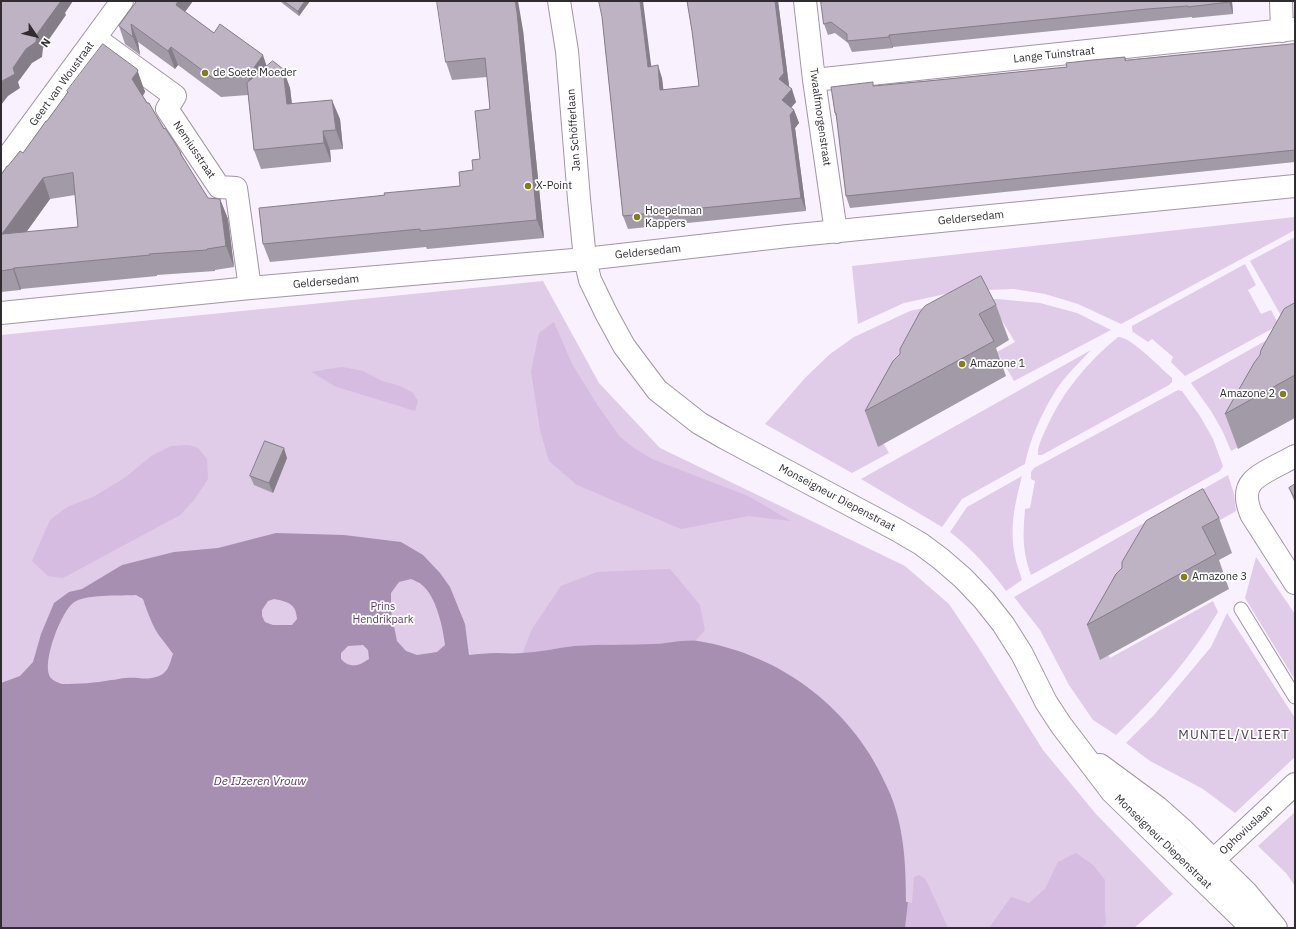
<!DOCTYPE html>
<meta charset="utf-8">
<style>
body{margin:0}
#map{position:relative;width:1296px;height:929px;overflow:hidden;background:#faf1fe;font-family:"IBM Plex Sans",sans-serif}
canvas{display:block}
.frame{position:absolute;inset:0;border:2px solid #302c32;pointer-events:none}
.north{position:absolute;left:16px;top:16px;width:40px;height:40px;-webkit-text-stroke:3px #fff;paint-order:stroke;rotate:125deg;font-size:11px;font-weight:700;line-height:16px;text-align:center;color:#302c32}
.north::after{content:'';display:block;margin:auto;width:14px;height:18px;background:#302c32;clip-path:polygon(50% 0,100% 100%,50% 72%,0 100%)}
</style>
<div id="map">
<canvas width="1296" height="929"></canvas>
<div class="frame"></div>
<div class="north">N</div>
</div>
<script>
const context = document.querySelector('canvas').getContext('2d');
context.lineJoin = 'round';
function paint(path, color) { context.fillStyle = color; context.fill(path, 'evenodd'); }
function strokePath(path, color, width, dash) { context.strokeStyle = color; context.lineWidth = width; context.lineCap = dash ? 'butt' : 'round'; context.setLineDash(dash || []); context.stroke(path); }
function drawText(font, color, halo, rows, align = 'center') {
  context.font = font + ' "IBM Plex Sans",sans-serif'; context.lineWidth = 3.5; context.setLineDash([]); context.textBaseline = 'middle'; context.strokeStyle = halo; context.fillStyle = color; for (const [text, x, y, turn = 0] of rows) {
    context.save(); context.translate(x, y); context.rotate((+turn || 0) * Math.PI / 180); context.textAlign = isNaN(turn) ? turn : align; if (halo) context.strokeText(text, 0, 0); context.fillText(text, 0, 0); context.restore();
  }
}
paint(new Path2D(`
 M1295,217v13l-174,94 -43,-20 -33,-10 -31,-5 -55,2 -55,12 -46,21 -6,-58z
 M1295,237v77l-11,7 -34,-60z
 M1245,264l11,21 -8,5 13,24 10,-4 8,15 -94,51 -14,-14 2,-5 -21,-18 -4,3 -15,-10 -1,-3v-3z
 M543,281l56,102 61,65 245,118 44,38 31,46 63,100 53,64 77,80 -39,34h-1133v-593z
 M997,299l43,4 37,10 34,17 -97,51 -17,-29 18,-10 -20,-33 -114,130 8,14 -37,20 -87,-49 40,-46 25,-24 24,-17 56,-26 44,-10z
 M1283,331l-33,110 -19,10 -8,-19 -12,-21 -20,-28 3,-2z
 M1118,337c11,-2 45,33 54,41v4l-3,3 -127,70h-4c-1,-8 4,-17 7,-24 16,-37 41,-68 73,-94z
 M1091,350c-12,13 -25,25 -35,40 -14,23 -26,48 -31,74l-63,35 -20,28 -81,-48z
 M1178,390l4,1 18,25 13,23 10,27 -3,5 -189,104c-9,-25 -8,-40 -6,-66l5,-1 5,-27 -4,-2v-7l3,-4z
 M1228,475l6,19 2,17 -81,46 -51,89 6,12 103,-57 5,11c-28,47 -62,85 -102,123l-23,-15 -24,-35 -29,-55 -26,-33z
 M1022,476c-7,27 -13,53 -7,80 1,8 5,16 7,24l-16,11c-16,-22 -34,-42 -56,-59l17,-25z
 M1256,557l39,57v66l-50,-82z
 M1227,613l68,105v39l-60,56 -32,-24 -53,-28 -24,-18 28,-28 57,-68z
 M1295,812v74l-9,-13 -28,-27z`), '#e0cbe9');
paint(new Path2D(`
 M554,322l18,42 26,42 22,31 14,11 18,11 96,37 43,25 -43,-5 -67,13 -104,-44 -28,-24 -9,-31 -9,-59 8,-38z
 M342,367l21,4 19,10 18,5 12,6 6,9 -3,10 -81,-25 -22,-14 16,-3z
 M189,445l9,3 9,11 1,20 -14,21 -14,15 -117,63 -15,-2 -16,-15 18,-41 17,-13 26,-10 33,-20 25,-21 20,-10z
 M670,569l30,36 5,25 -9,10 -42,4h-33l-48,2 -51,8 10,-25 29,-43 36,-14z
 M1076,853l17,12 12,15v30l1,14 -5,4h-112l22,-31 18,6 16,-14 13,-27z
 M919,875l5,3 3,4 21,46h-43l3,-26 4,1 2,-26z`), '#d5bce0');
paint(new Path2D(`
 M276,533l68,2 57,7 22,13 17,18 10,14 15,37 4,31c9,-1 18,-2 27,-2 9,0 18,1 27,0 17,-1 34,-5 51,-7 26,-2 52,-1 79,-2 13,0 32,-5 45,-3 85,14 156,69 190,148 16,35 18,75 18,113h2l-3,26h-904v-245l19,-7 13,-14 8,-28 13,-31 15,-11 13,-3 40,-24 52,-13 44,-4zM411,579c4,2 8,3 11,6 14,11 21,42 23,60l-8,7 -20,3 -11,-4 -9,-10 -6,-30v-18l8,-11zM136,595l7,4c4,12 10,29 18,39 4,5 8,10 12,16 -3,8 -4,18 -14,22 -13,5 -20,1 -33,2 -5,0 -10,2 -15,2 -15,3 -33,4 -49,4 -3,-1 -8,-3 -10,-5 -13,-11 9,-67 21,-76 11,-9 47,-7 63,-8zM274,599c14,3 22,4 23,20l-5,6h-19l-8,-3 -3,-6v-6l6,-9zM363,645l5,5 1,9c-10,7 -19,10 -28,0v-6l7,-7z`), '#a78fb1');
const lane = new Path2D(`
 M1241,609l54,88`);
const street = new Path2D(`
 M559,1l8,50 12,148 6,60 5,21 16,33 18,33 33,44 42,33 26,15 172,92 24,14 20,15 22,19 21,22 19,24 19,30 24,48 15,23 51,67 140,136
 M805,1l9,79 22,152
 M1281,1l1,30
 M95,38l80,58 -8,13 52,78 17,1 14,100
 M814,80l481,-51
 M1,166l121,-165
 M1,313l249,-25 335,-29 203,-23 507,-50
 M1295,456c-10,6 -36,17 -43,26 -8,9 -5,22 -1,32l44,69
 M1100,765l57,42 27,24 62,61 30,36
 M1204,869l91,-85`);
strokePath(lane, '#a196a5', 15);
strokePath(street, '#a196a5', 24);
strokePath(lane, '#fff', 13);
strokePath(street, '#fff', 22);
paint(new Path2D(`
 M137,1h56l-8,11 29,21 53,33 16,3 7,19 2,16 48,15 3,30 -13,1 1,12 -70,7 -7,-19 -6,-55 -27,2 -43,-32 -3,4 -37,-27 2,13 -15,-11 -6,-18z
 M281,1h29l-11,15 -17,-13z
 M687,1h91l11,85 7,16 -5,6 3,2 5,13 -4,5 11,83 -178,18 -5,-13 -21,-199 49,49 11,12 1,12 36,-4 -7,-55z
 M821,1h411l1,13 -41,4v-1l-40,4 -259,26v1l-41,4 -4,-9 -13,-10 -7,2 -4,-11z
 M523,30l21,208 -117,11 -1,-2 -156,15 -7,-18 114,-48 83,-10 13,-16 7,-11 10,-50 -3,-32 -35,3 -6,-18z
 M1295,44v118l-445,46 -4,-12 -9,-76 -2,-7 39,-27 193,-19 58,-10 1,3z
 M145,90v2l-2,4 38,57 2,5 25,40 12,1 8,20 6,48 -19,3v1l-58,4v1l-136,13 -1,1 -19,2v-117l7,-9 15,-13 24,-32 21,-29 -1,-1zM75,195l3,32 -52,5 24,-33z
 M1295,303v115l-57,31 -13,-35 35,-59z
 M996,305l13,35 -13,8 10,28 -128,71 -13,-36 28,-50z
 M287,458l-14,35 -19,-8 -4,-9z
 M1295,484v19l-6,-15z
 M1219,518l13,35 -13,7 10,29 -129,71 -13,-35 29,-51z`), '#a39aa7');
paint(new Path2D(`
 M59,1h14l-8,12 1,2 -23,33 -1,9 -10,6 -14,19 2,6 -12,8 -7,9v-22l36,-49z
 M177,1h16l-9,12 -8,-8z
 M305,1h5l-11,15 -1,-5z
 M515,1h3l5,29 21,208 -7,-18z
 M640,1h3l10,79 -5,-13z
 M775,1h3l11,85 -5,6 -5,-13z
 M1229,1h3l1,13 -4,-12z
 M131,24l7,18 2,13 -7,-18z
 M889,35l4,12v1l-4,-11z
 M171,47l7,18 -3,4 -7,-18z
 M263,55l6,18 -14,21 -7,-18z
 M658,65l4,13 3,25 -5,-13z
 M137,69l8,23 -5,7 -8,-20z
 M283,69l7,19 4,35 -7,-19z
 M792,89l4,13 -10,11 -4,-13z
 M332,100l8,19 3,30 -7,-19z
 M794,110l5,13 -4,5 11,83 -5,-13 -11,-83z
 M323,131l7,19 1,12 -7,-19z
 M43,178l7,21 -40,56 -8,-21z
 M220,199l8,20 6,48 -8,-21z
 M14,268l7,21 -1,1 -7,-21z
 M284,448l3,10 -14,35 -4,-10z`), '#857d88');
const building = new Path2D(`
 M1,1h60l-24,33 -1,8 -10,7 -13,19 2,6 -13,7 -1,2z
 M137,1h41l-2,4 38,28 6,-9 43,31 -15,21 -34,3 -43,-32 -3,4 -37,-27 2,13 -14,-11z
 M284,1h21l-7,10z
 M437,1h78l2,11 20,208 -117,11v-2l-157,15 -4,-36 118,-12 8,-1 -1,-2 76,-7 -1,-14 14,-2 -1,-10 8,-1 -5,-48 15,-2 -5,-51 -39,4z
 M599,1h41l8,66 10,-2 2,25 39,-4 -7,-55 -5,-30h88l9,72 -5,6 13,10 -10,11 12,10 -4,5 11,83 -178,18 -21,-199z
 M821,1h408v1l-41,5v-1l-41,3 -258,26v2l-42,4v-7l-16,-12 -7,2z
 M103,44l34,25 1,2 -6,8 15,24h2l15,26 1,-1 8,12 8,13h-1l28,45 12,1 6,47 -19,3v1l-58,4 1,1 -136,13 -1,1 -12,2v-96l6,-9h1l12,-15 3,2 23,-32h1l21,-29 -1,-1zM73,173l5,54 -76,7 41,-56z
 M1295,44v106l-449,46 -10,-83h-1l-4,-26 42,-5v4l55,-5 139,-14 -1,-4 27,-3 32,-3v3z
 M273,61l10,8 4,35 45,-4 4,30 -13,1 1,12 -70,7 -7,-67z
 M981,276l15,29 -17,9 15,27 -129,70 28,-50 7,-7v-5l20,-37 5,-6z
 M1295,303v72l-70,39 29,-51 6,-8 1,-5 23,-41z
 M265,441l19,7 -15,35 -19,-7z
 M1295,484v15l-6,-11z
 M1203,489l16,29 -17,9 14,27 -129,71 29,-51 6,-6v-6l24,-41z`);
paint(building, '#beb3c2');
strokePath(building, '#857d88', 1);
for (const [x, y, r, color] of [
 [205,73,4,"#827d25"],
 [528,186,4,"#827d25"],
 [637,217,4,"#827d25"],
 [962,364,4,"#827d25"],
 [1283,394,4,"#827d25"],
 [1184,577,4,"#827d25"]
]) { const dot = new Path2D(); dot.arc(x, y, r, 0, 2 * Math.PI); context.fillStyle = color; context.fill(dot); strokePath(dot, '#fff', 1.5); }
drawText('11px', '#302c32', '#fff', [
 ["Lange Tuinstraat",1054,55,-6],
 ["Geert van Woustraat",62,84,-54],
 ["Twaalfmorgenstraat",820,117,82],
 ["Jan Schöfferlaan",574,130,-94],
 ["Nemiusstraat",194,150,56],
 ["Geldersedam",971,218,-6],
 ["Geldersedam",648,252,-6],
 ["Geldersedam",326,282,-5],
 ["Monseigneur Diepenstraat",837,498,28],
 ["Ophoviuslaan",1246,830,-43],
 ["Monseigneur Diepenstraat",1163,842,44]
]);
drawText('11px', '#302c32', '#fff', [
 ["de Soete Moeder",213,73],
 ["X-Point",536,186],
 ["Hoepelman",645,211],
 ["Kappers",645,224],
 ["Amazone 1",970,364],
 ["Amazone 2",1275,394,"right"],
 ["Amazone 3",1192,577]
], 'left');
drawText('11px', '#5c3a69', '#fff', [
 ["Prins",383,607],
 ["Hendrikpark",383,620]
]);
drawText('italic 12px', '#5a3967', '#fff', [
 ["De IJzeren Vrouw",260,782]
]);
context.letterSpacing = '1px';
drawText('13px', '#4d4451', '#fff', [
 ["MUNTEL/VLIERT",1234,735]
]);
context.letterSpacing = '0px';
</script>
